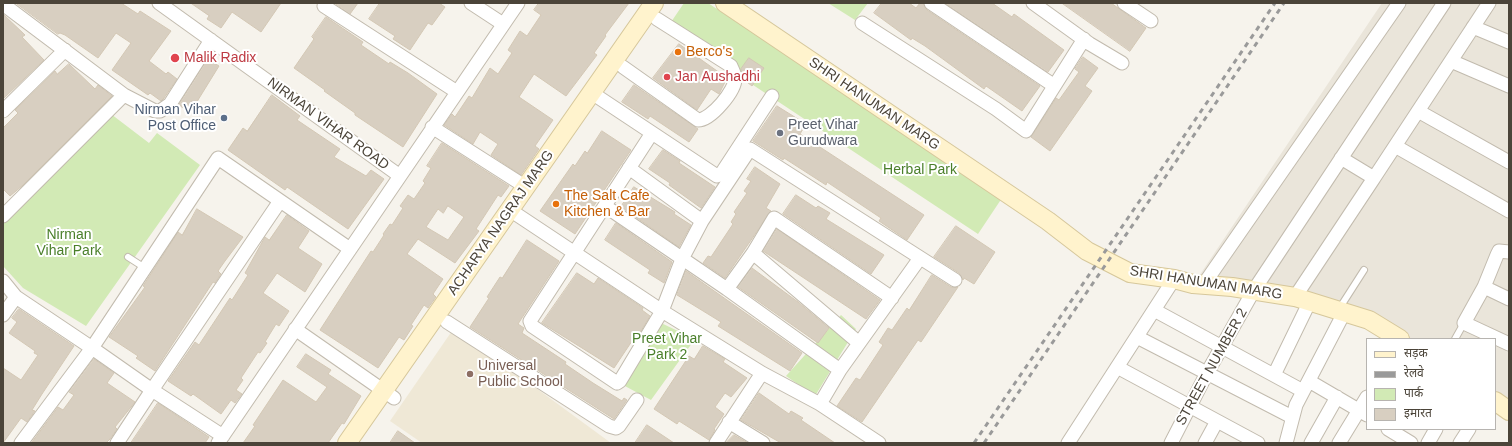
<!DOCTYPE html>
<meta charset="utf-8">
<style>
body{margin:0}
#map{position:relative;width:1512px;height:446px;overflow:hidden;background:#f6f3ec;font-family:Arial,"Noto Sans Devanagari",sans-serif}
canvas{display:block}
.frame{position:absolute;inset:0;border:4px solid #4b4439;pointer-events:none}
.legend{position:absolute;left:1366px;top:338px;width:130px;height:92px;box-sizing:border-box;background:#fff;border:1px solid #b7b4b0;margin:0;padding:5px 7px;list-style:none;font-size:12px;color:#4b4439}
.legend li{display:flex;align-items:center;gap:8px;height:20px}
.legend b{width:20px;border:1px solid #b7b4b0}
</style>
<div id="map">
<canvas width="1512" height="446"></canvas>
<div class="frame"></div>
<ul class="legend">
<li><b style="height:5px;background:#fff3cd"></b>सड़क</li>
<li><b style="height:5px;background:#9a9a9a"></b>रेलवे</li>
<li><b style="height:11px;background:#d2eab5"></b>पार्क</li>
<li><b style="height:11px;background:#d8cfc1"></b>इमारत</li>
</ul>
</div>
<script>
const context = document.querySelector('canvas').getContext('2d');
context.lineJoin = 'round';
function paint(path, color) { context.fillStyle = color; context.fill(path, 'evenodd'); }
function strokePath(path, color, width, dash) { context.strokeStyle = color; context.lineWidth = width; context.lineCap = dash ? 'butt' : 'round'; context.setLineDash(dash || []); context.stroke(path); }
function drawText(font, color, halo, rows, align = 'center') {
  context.font = font + ' Arial,sans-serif'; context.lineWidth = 4; context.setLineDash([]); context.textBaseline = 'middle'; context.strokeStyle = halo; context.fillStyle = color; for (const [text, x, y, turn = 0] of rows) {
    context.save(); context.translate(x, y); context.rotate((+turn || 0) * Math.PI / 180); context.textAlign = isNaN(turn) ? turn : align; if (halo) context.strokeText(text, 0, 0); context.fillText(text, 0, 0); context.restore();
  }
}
paint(new Path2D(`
 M1382,3h127v402l-14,-10v-56h-88l-208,-63z`), '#eae5da');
paint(new Path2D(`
 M454,328l157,115h-189l-32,-22z`), '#efe8d6');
paint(new Path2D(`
 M684,3h24l294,195 -24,36 -311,-206z
 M828,3h40l-13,17z
 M111,114l38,29 8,-10 43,32 -114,161 -63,-38 -20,-22v-45z
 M841,315l15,14 -41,67 -29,-20z
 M661,323l34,16 -44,61 -28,-15z`), '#d2eab5');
const building = new Path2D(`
 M16,3h105l17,11 2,-3 31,20 -22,30 17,13 2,-2 9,7 -13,19 -3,3 -11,-8 -2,2 -36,-25 19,-27 -15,-10 -18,25 -33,-23 -5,-2 -2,1z
 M191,3h90l-20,29 -29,-20 -11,16 -14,-9 2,-3z
 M335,3h23l-8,11z
 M380,3h59l6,4 -13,18 -4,-2 -18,27 -17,-11 2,-3 -26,-17z
 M539,3h90l-24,32 1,1 -12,17 3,2 -31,41 -32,-22 -15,23 34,23 -18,26 4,3 -18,26 -30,-20 7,-11 -18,-12 -7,12 -29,-19 8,-11 3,3 14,-21 3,2 18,-30 8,6 14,-21 -4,-3 12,-19 7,5 14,-21 -7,-5z
 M882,3h27l7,5 4,-5h3l4,7 113,76 -18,25 -36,-25 -2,3 -59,-43 -13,-8 -1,2 -37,-27z
 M945,3h47l20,14 2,-3 50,36 -16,22z
 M1062,3h49l35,25 -16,23z
 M3,14l22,21 -3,2 22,23 -40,38z
 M326,17l37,25 -2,3 28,19 1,-2 18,11 29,21 -34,53 -48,-32v-2l-31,-22 1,-1 -31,-22 20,-29 -2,-2z
 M679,44l48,34 -8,16 -8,-5 -14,21 -44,-32z
 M1083,57l15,11 -13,18 7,5 -42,60 -19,-14 25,-39 3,2 20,-28 -4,-3z
 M749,58l15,10 -12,18 -9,-7 -2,-10z
 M208,59l11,7 -29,47 -11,-8z
 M69,64l26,25 3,-4 14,11 -90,90 -12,10 -7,-7v-61l15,-15 -3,-3 40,-39 2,3z
 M634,85l64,44 -9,13 -39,-26 -2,3 -26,-17z
 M272,95l28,21 -3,4 43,29 -6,8 32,19 5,-6 13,9 -36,50 -61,-42 -2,3 -57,-40 15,-22 4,3z
 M777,106l29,18 -6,10 124,81 -17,25 -28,-19 2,-3 -54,-36 -1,3 -42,-27 -1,2 -30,-19z
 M602,131l29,19 -56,84 -35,-23 33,-47 2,2 10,-15 2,2z
 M442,143l67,43 -8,11 -3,-2 -22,34 3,2 -24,32 -37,-24 -11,15 36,25 -10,15 3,3 -8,11 -4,-3 -13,20 2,1 -9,14 -5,-3 -21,31 -58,-38 51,-79 2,1 11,-17 -1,-1 7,-10 2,1 11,-17 -3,-2 8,-11 6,4 11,-16 -2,-2 8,-13 -4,-2zM448,206l16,11 -16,23 -22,-13 12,-18 5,4z
 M663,150l17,11 -1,2 36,24 -14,21 -32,-23 1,-2 -21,-14z
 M755,167l25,17 -14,24 5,3 -46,67 -22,-15 5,-7 3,1 22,-33 -2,-2 5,-8 -2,-2 13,-19 -3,-2 7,-10 -4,-2z
 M634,187l41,25 -1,2 17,11 -12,22 -58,-40z
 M796,195l20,13 2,-2 12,7 -4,6 58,36 -13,19 -88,-60z
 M197,209l46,28 -18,24 -7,10 3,3 -6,9 -2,-1 -58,89 -19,-13 2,-2 -29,-19 36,-50 -2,-1 35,-54 4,3z
 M287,215l22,16 -11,17 24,16 -17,28 -28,-19 -14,20 26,18 -10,15 -3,-2 -11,18 2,1 -7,10 -2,-1 -17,26 2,2 -7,10 6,4 -7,9 -4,-3 -10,14 -28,-20 -2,2 -23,-15 27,-39 4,3 31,-47 2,2 16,-25 -3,-2 20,-36 4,3z
 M616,223l56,39 -8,21 -16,-10 2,-3 -45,-30z
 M956,226l39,26 -21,32 -10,-6 -1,2 -4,-7 -25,-16z
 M777,229l103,71 -14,19 -103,-68z
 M527,240l32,21 -41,63 6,4 -2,5 44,29 -1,2 28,19 29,18 2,-3 3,2 -13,19 -144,-92 19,-29 -2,-1 13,-20 2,1z
 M752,268l46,34 31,26 -11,15 -80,-56z
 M686,271l116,82 -12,18 -72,-45 3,-4 -44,-27z
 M577,273l17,11 4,-6 45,30 -1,2 8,6 -12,20 -2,-1 -22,33 -72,-45z
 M932,275l19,12h7l-37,55 -3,-2 -56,82 -25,-16 19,-28 4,2 23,-35 -4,-3 9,-14 4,2 15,-22 2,2z
 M19,309l55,37 -32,48 -10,16 3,1 -8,11 -6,-4 -18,25v-75l18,12 17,-25 -4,-2 1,-2 -26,-18 8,-11 -5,-4z
 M703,346l22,13 -2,3 24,16 -16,19 -6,-4 -10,14 9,7 -10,15 1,1 -6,10 -30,-19 -2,3 -23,-15 35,-53 5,3z
 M306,354l25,16 -3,4 33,22 -17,28 -2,-1 -14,20h-85l12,-17 -2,-1 30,-45 33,22 11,-15 -30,-20z
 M94,359l20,14 -7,10 28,19 -20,25 2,2 -7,10 -4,4 -74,-1 26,-35 5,3 11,-15 -5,-3z
 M759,393l30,21 2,-3 12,7 -2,2 34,23h-54l-40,-23z
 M158,403l51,34 -4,6h-74z
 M647,425l27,18h-39z
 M398,431l17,12h-25z
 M734,435l14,8h-22z`);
paint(building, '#d8cfc1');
strokePath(building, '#d3c7b4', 1);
const lane = new Path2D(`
 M128,257l17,11
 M1339,309l25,-39
 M1455,339l9,-16`);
const street = new Path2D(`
 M159,3l241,173
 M471,3l32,21
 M931,3l122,82
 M1033,3l57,41 32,19
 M1124,3l27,18
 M3,4l121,91 31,16h5l10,-7 41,-64
 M324,6l133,86
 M862,23l134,86 30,22 58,-92
 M1473,27l36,15
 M1451,61l58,25
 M623,67l75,53c13,0 38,-30 37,-42 0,-4 -3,-9 -4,-12l-74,-47
 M592,93l125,83 4,-2 51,-78
 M3,111l62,-61
 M1418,111l91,51
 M432,127l94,60
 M652,133l-122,188 2,5 85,57 3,-2 42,-70 20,-52 20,-38 48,-72 205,131
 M1395,146l114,65
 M1341,158l33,20 115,-175
 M629,168l73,53
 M280,201l-128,189 -60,-42 126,-190 132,91
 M605,206l122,83 113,81
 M510,210l152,101 100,62 58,31 59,39
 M3,216l121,-121
 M1509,252l-10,-1 -2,4 -13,32 -20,36 45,21
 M753,253l106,90
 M3,281l13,16 -13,18
 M1204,284l195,-281
 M1484,287l25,12
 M727,289l26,-36 21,-35 118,80
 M16,297l76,51 -71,95
 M1295,297l79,-119
 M1154,310l149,81
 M447,322l162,104 7,2 3,-2 18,-26
 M295,329l99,69
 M1137,337l155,80
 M1117,367l141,76
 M1274,375l36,-74
 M1309,381l58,34
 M820,404l20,-34 80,-112
 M729,422l34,21
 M1388,429l23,14
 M117,443l35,-53 71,46
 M218,443l300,-440
 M716,443l46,-70
 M1068,443l106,-164
 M1171,443l36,-70 47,-83 190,-287
 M1205,443l12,-22
 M1286,443l10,-38 49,-94
 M1311,443l26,-46
 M1339,443l28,-46
 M1428,443l8,-14
 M1460,443l9,-14`);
const secondary = new Path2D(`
 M725,3l323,218 39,30 43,22 44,6 19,5 39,3 63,10 74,23 31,19
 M1495,401l14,10
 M347,443l307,-440`);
strokePath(lane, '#c2bbae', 8);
strokePath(street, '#c2bbae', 15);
strokePath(secondary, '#d6c79b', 20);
strokePath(lane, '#fff', 6);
strokePath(street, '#fff', 13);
strokePath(secondary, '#fff3cd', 18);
strokePath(new Path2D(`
 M974,443l301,-440
 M984,443l300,-440`), '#9a9a9a', 3, [5, 5]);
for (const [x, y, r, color] of [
 [678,52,4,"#e8710a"],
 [175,58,5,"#e0444e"],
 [667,77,4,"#e0444e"],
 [224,118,4,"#5c6f8a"],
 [780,133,4,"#6b7280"],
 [556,204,4,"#e8710a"],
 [470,374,4,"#8d6e63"]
]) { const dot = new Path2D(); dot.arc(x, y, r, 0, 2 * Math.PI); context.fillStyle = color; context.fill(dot); strokePath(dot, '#fff', 1.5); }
drawText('14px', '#c56008', '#fff', [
 ["Berco's",686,52],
 ["The Salt Cafe",564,196],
 ["Kitchen & Bar",564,212]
], 'left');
drawText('14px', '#be3a42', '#fff', [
 ["Malik Radix",184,58],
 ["Jan Aushadhi",675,77]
], 'left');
drawText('14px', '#4b4439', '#fff', [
 ["SHRI HANUMAN MARG",874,104,34],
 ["NIRMAN VIHAR ROAD",328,124,36],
 ["ACHARYA NAGRAJ MARG",501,223,-55],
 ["SHRI HANUMAN MARG",1206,283,9],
 ["STREET NUMBER 2",1212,367,-61]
]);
drawText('14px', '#4e5e75', '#fff', [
 ["Nirman Vihar",216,110],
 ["Post Office",216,126]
], 'right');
drawText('14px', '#5b616d', '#fff', [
 ["Preet Vihar",788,125],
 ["Gurudwara",788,141]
], 'left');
drawText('14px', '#4a7f2a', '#fff', [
 ["Herbal Park",920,170],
 ["Nirman",69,235],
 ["Vihar Park",69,251],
 ["Preet Vihar",667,339],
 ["Park 2",667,355]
]);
drawText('14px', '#785e54', '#fff', [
 ["Universal",478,366],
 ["Public School",478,382]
], 'left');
</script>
